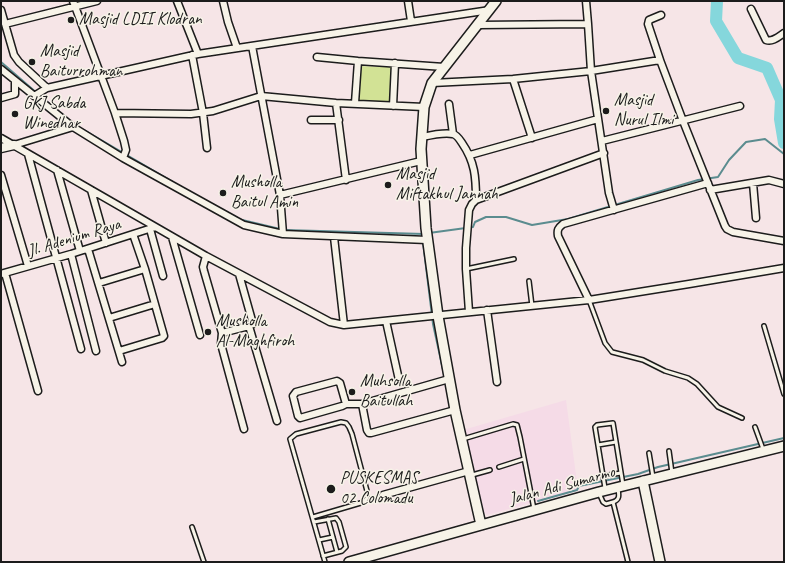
<!DOCTYPE html>
<style>
body{margin:0}
#map{position:relative;width:785px;height:563px;overflow:hidden;background:#f6e5e7;font-family:Caveat,sans-serif}
canvas{display:block}
.frame{position:absolute;inset:0;border:2px solid #1c1c1c;pointer-events:none}
</style>
<div id="map">
<canvas width="785" height="563"></canvas>
<div class="frame"></div>
</div>
<script>
const context = document.querySelector('canvas').getContext('2d');
context.lineJoin = 'round';
function paint(path, color) { context.fillStyle = color; context.fill(path, 'evenodd'); }
function strokePath(path, color, width, dash) { context.strokeStyle = color; context.lineWidth = width; context.lineCap = dash ? 'butt' : 'round'; context.setLineDash(dash || []); context.stroke(path); }
function drawText(font, color, halo, rows, align = 'center') {
  context.font = font + ' Caveat,sans-serif'; context.lineWidth = 3; context.setLineDash([]); context.textBaseline = 'middle'; context.strokeStyle = halo; context.fillStyle = color; for (const [text, x, y, turn = 0] of rows) {
    context.save(); context.translate(x, y); context.rotate((+turn || 0) * Math.PI / 180); context.textAlign = isNaN(turn) ? turn : align; if (halo) context.strokeText(text, 0, 0); context.fillText(text, 0, 0); context.restore();
  }
}
paint(new Path2D(`
 M566,400l12,90 -91,25 -3,-3 -21,-82z`), '#f5dbe7');
paint(new Path2D(`
 M358,66l35,1 -3,35 -34,-1z`), '#d2e295');
strokePath(new Path2D(`
 M1,62l52,45
 M84,130l89,52
 M238,219l42,10
 M285,230l139,4
 M429,233l44,-6 2,-5 11,-5h20l26,8 36,-6 130,-39 20,-3 11,-17 17,-18 19,-3 19,15
 M422,234l11,90 12,55
 M538,501l39,-11 2,-4 59,-12 20,-7 126,-29`), '#5b8c8f', 2);
strokePath(new Path2D(`
 M717,1l-1,20 22,37 29,10 14,32 -1,19 4,24`), '#85d7dc', 12);
const service = new Path2D(`
 M466,269l48,-10
 M529,281l3,25
 M589,300l16,43 7,9 31,8 22,11 23,7 9,6 21,23 24,11
 M764,326l20,68
 M755,427l8,22
 M463,439l50,-15 4,1 3,12 14,72
 M598,445l18,-3
 M669,451l3,22
 M649,453l4,24
 M499,467l25,-8
 M472,475l18,-5
 M603,476l18,-3
 M605,488l-10,-61 2,-2 16,-2 10,62
 M618,489c1,6 2,11 -5,13l15,60
 M599,493l4,9 3,2 7,-2
 M313,517l51,-15 3,-4v-7l-15,-57 -3,-7 -3,-4 -5,-1 -45,12 -6,5 35,123
 M328,519l9,33
 M314,522l22,-4 3,4 7,25 -4,4 -19,5
 M192,527l12,35
 M319,540l14,-3`);
const minor = new Path2D(`
 M73,1l42,112 9,28 2,9 -3,8
 M177,1l21,53
 M223,1l5,21 9,26
 M408,1l3,20
 M586,1l2,23
 M751,9l15,31c7,2 12,-3 18,-7
 M1,10l13,45 5,7 28,26
 M5,24l92,-23
 M252,46l28,149 3,39
 M192,55l11,58 4,35
 M317,57l41,4 86,6
 M660,60l-12,-36 1,-4 12,-5
 M1,69l72,58 50,31 121,67 39,9 144,6
 M513,79l19,59
 M432,83l81,-4 78,-8 -3,-47 -110,1
 M34,96l13,-8 151,-34 292,-44
 M1,98l14,-4v-13
 M336,103l10,77
 M355,103l3,-42
 M449,104l4,30
 M393,106l2,-43
 M115,113l76,1 22,-3 48,-15 75,7 88,4
 M311,120h28
 M422,137c9,-2 22,-5 31,-3 4,1 7,6 9,9 13,19 14,34 14,57l-4,4 -3,6 -3,38v21l3,43
 M1,138l205,118 124,66 14,3 245,-25 100,-16 95,-16
 M602,141l138,-35
 M14,145l59,-18
 M28,154l53,195
 M470,155l128,-36
 M57,170l23,81
 M1,175l27,91
 M753,183l3,35
 M91,190l15,53
 M710,190l59,-10 15,4
 M280,195l141,-34
 M476,200l128,-47
 M614,210l-5,-17 -18,-122 69,-11 23,61 42,105 2,3 6,3 51,9
 M150,229l13,47
 M172,237l28,98
 M334,237l10,88
 M88,249l34,113
 M71,254l25,97
 M206,256l-3,11 1,4 18,62 -1,11 23,85
 M5,273l33,118
 M1,274l70,-20 84,-27
 M99,283l46,-14
 M589,300l-31,-64c-1,-6 0,-8 5,-12l145,-41
 M487,310l10,72
 M109,318l46,-14
 M386,321l13,59
 M249,326l28,95
 M222,333l27,-7 4,-2 -14,-50
 M119,351l43,-13 2,-2 -19,-67 -12,-35
 M346,404l-6,-21 -3,-2 -41,11 -3,4 5,20 2,2 42,-12 4,-2h16l87,-25
 M362,404l5,26 2,3h2l84,-23
 M383,495l86,-24`);
const tertiary = new Path2D(`
 M1,148l13,-3`);
const secondary = new Path2D(`
 M643,481l17,81
 M481,525l-26,-115 -17,-94 -12,-88 -5,-79 3,-42 8,-24 64,-82
 M349,562l250,-70 185,-46`);
strokePath(service, '#1c1c1c', 6);
strokePath(minor, '#1c1c1c', 9);
strokePath(tertiary, '#1c1c1c', 11);
strokePath(secondary, '#1c1c1c', 12);
strokePath(service, '#f7f3e8', 3);
strokePath(minor, '#f7f3e8', 6);
strokePath(tertiary, '#f7f3e8', 8);
strokePath(secondary, '#f7f3e8', 9);
for (const [x, y, r, color] of [
 [71,20,4,"#1c1c1c"],
 [32,62,4,"#1c1c1c"],
 [606,111,4,"#1c1c1c"],
 [15,114,4,"#1c1c1c"],
 [388,185,4,"#1c1c1c"],
 [223,193,4,"#1c1c1c"],
 [208,332,4,"#1c1c1c"],
 [352,392,4,"#1c1c1c"],
 [331,489,5,"#1c1c1c"]
]) { const dot = new Path2D(); dot.arc(x, y, r, 0, 2 * Math.PI); context.fillStyle = color; context.fill(dot); strokePath(dot, '#f7f3e8', 1.5); }
drawText('17px', '#1c1c1c', '#f7f3e8', [
 ["Masjid LDII Klodran",79,20],
 ["Masjid",40,52],
 ["Baiturrohman",40,72],
 ["Masjid",614,101],
 ["Nurul Ilmi",614,121],
 ["GKJ Sabda",23,104],
 ["Winedhar",23,124],
 ["Masjid",396,175],
 ["Miftakhul Jannah",396,195],
 ["Musholla",231,183],
 ["Baitul Amin",231,203],
 ["Musholla",216,322],
 ["Al-Maghfiroh",216,342],
 ["Muhsolla",360,382],
 ["Baitullah",360,402],
 ["PUSKESMAS",340,479],
 ["02 Colomadu",340,499]
], 'left');
drawText('17px', '#1c1c1c', '#f7f3e8', [
 ["Jl. Adenium Raya",74,238,-17],
 ["Jalan Adi Sumarmo",562,486,-15]
]);
</script>
